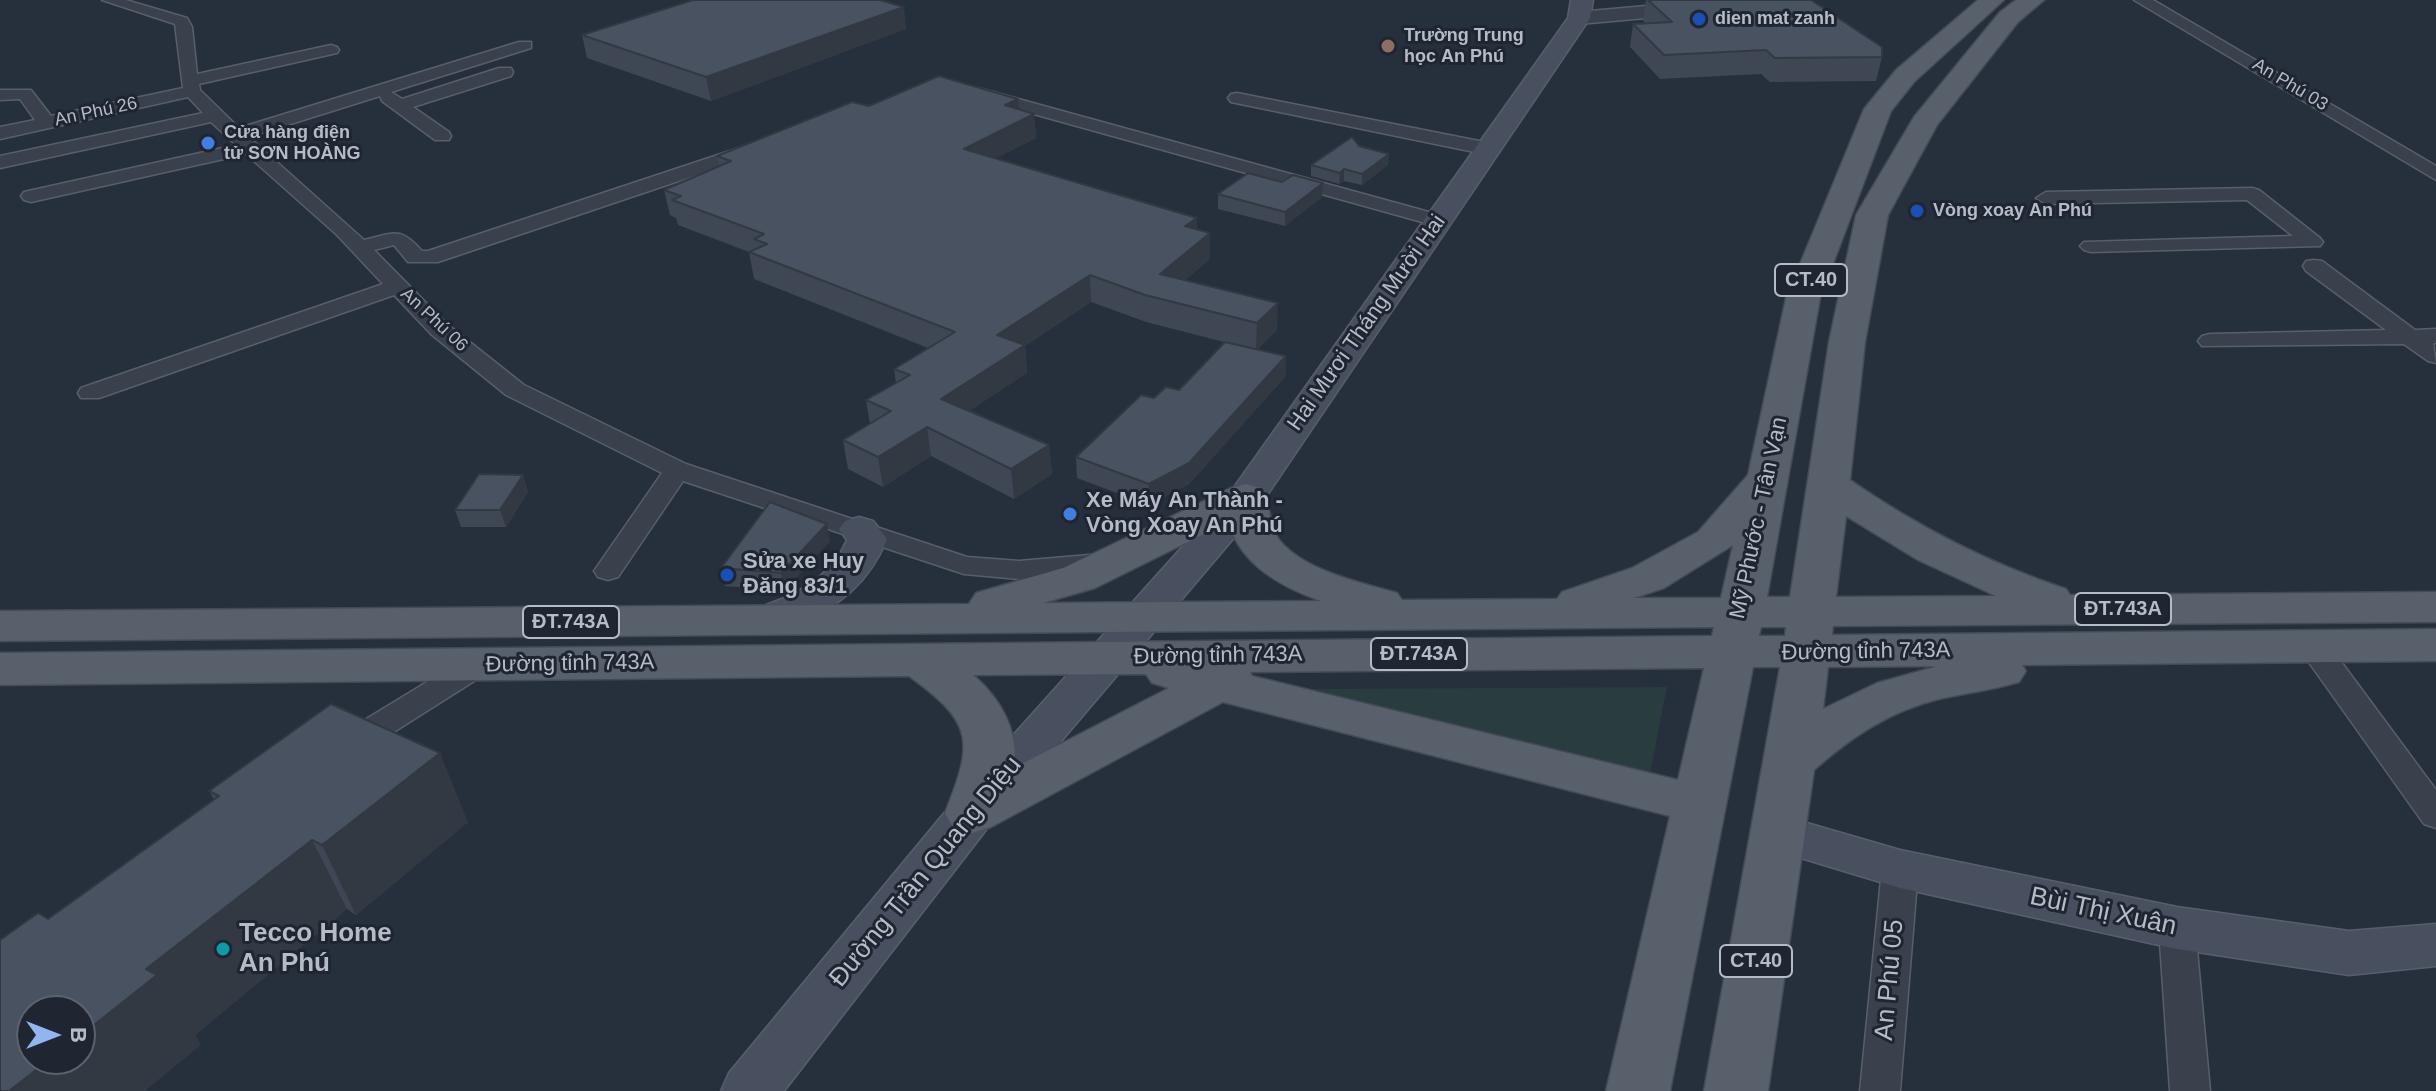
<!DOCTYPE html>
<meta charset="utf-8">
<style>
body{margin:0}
#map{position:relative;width:2436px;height:1091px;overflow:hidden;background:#262f3c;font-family:Helvetica,sans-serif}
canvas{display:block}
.north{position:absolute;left:16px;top:995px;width:80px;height:80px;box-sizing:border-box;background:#1f2631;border:2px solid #5b626d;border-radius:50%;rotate:90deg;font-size:22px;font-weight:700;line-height:32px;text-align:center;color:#b6bcc7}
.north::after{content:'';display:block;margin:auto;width:28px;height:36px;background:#93b5ef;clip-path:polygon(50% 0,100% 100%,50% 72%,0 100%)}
</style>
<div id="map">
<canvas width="2436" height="1091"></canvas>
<div class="north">B</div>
</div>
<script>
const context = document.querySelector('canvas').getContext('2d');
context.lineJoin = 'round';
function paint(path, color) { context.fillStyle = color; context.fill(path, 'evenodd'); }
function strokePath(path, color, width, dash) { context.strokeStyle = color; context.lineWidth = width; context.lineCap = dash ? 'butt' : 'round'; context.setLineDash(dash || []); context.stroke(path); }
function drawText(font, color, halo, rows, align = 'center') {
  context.font = font + ' Helvetica,sans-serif'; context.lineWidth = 6; context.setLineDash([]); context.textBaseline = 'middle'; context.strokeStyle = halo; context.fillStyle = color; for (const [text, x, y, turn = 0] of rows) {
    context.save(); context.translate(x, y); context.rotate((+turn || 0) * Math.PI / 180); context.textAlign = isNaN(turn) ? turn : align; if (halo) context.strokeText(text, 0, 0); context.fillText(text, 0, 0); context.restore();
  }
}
paint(new Path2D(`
 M1667,687l-18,91 -336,-89z`), '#293c3e');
const minor = new Path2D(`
 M102,0h24l61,18 5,9 5,47 134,-29 6,2 2,3 -2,3 -138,31 1,6 39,38 280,-86h12v6l-140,44 11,7 97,-31h12l2,4 -2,4 -98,31 36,25 2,4 -2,4h-14l-53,-39 -2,-5 -131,41 115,103c30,-7 36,-14 58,11h6l320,-106h14l2,4 -2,4 -324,109h-30l-14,-17 -20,5 73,74 77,61 162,79 281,93 52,4 82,-7 10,3 4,6 -4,6 -10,3 -82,7 -55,-5 -281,-93 -65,96 -10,3 -10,-3 -4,-6 68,-98 -156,-78 -75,-61 -37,-39 -295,103h-18l-3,-5 3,-5 302,-104 -46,-49 -91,-81 -215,48 -7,-2 -3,-4 3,-4 212,-47 -25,-23 -211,46v-12l203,-43 -15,-16 -188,42v-12l35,-7 -15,-21 -20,1v-10h31l20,26 132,-28 -8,-64z
 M2134,0h19l283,166v14z
 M982,89l465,128 3,4 -3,4h-14l-457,-127 -3,-4z
 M1237,93l252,50 9,6 -9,6 -258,-53 -3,-4 3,-4z
 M2252,188l7,2 61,48 3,4 -3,4 -229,6 -7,-2 -4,-4 4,-4 209,-6 -46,-36 -201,4 -10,-6 10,-6z
 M2314,260l8,1 93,69 21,-1v14h-3l3,20 -8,-2 -24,-17 -202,2 -4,-5 4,-5 8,-2 176,-4 -80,-59 -3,-5 3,-5z
 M2314,637l11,3 111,150v38l-12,-4 -121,-170 -4,-7 4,-7z
 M479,654l11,3 4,7 -4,7 -131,83 -12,3 -12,-3 -4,-8 4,-8 133,-81z
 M1900,855l13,4 5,10 -18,222h-40l22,-222 5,-10z
 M2177,913l13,5 5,10 15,163h-40l-11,-163 5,-10z`);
const tertiary = new Path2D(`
 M1713,0h77l-10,6 -201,18 -10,-6 10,-6z`);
const secondary = new Path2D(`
 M1571,0h22l-3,18 -335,495 -266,313 -205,265h-63l8,-18 226,-273 272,-303 341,-479z
 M859,517l14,4 14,18c-18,43 -46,67 -89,84 -17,8 -30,12 -48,8l-6,-10c9,-14 23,-16 38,-22 29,-13 52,-29 65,-59l-8,-11 6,-8z
 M1776,814l124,36 277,57 172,24 87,-7v42l-87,9 -172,-26 -277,-61 -142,-43 -7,-13 7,-13z`);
const primary = new Path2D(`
 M1978,0h26l-90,82 -23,29 -71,187 -53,299h23l39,-255 27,-127 58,-98 86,-105 16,-12h28l-26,22 -81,103 -49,90 -23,127 -15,138c68,47 138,83 216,109l4,6 366,-3v30l-603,4 -1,9 604,-6v32l-414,4 4,6 -7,11c-26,8 -54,11 -80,17 -49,12 -88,38 -125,71l-46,321h-64l76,-424h-27l-83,424h-64l64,-275 -447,-114 -232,125 -19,6 -19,-6 -8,-14c29,-72 29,-90 -36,-137l-909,9v-32l1712,-17 2,-9 -1714,14v-30l969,-7 7,-11 87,-25 168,-80 15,-4 15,4c10,14 7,32 15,47 20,34 86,48 121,58l5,7 155,-1 5,-7 70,-24 66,-36 50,-57 38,-177 78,-189 32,-39zM1846,516l72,44 78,36 -160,1zM1228,522c13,43 53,65 93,79l-278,2 52,-15zM1733,545l-12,53h-87l30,-10zM1761,627h25l-1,9h-26zM1938,666l-61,17 -54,26 5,-42 114,-1zM1704,668l-26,112 -426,-104 -2,-4zM1146,674l6,9 17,5 -155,80c5,-37 -13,-69 -41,-93z`);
strokePath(minor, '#585f6a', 3);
strokePath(tertiary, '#585f6a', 3);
strokePath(secondary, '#585f6a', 3);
strokePath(primary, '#434a55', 3);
paint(minor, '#3a414c');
paint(tertiary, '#3a414c');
paint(secondary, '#48505f');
paint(primary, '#58606c');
paint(new Path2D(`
 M1646,0h165l71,57 -6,24 -106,1 -9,-8 -101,5 -30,-32 3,-23 12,-1 -2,-2z
 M906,29l-195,72 -124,-43 -5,-23z
 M1018,99l1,11 15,4 2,24 -40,20 201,60v11l13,4v26l-25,21 92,50 -19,19 28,7v20l-97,108 -40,21 -72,-27 -1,-21 78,-59 25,-8 45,-48 -78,-20 -55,-20 -66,44 2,27 -58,38 80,34 3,29 -38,25 -83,-43 -48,31 -35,-18 -5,-29 27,-16 -4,-24 30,-17 -2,-14 34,-21 -174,-69 -5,-27 -71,-27 -2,-7 -6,-3 -6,-25 55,-24 -2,-10 152,-50z
 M1359,146l30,8 -1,11 -26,20 -18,-4 -5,3 -28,-8v-11z
 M1282,182l41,1 -1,14 -37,29 -67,-17v-15z
 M523,475l5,17 -22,35h-45l-6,-17z
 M830,541l-46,50 -59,-5 -4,-18z
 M209,791l259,31 -112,93 -9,-6 -152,126 6,10 -153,-126 166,-119z`), '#3e4753');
paint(new Path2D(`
 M904,7l2,22 -195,72 -5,-24z
 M1018,99l2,22 14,-7 2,24 -69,35 -3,-24 41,-44z
 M1389,154l-1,11 -26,20v-11z
 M1344,169v12l-5,3 1,-11z
 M1323,183l-1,14 -37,29v-14z
 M1197,218v25l-12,-17z
 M1210,233v26l-49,41 -1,-26z
 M1090,275l1,27 -66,44 2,27 -83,55 -3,-29 56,-64z
 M1278,303l-1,27 -21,21 1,-28z
 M1286,356v20l-97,108 -40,21v-21z
 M927,427l4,29 -48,31 -5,-30z
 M1049,445l3,29 -38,25 -3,-30z
 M523,475l5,17 -22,35 -6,-17z
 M827,524l3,17 -46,50 -3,-18z
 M440,753l28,69 -112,93 -34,-70z
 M312,840l35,69 -152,126 6,10 -56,46h-136l41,-32h30v-23l66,-67z`), '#323943');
const building = new Path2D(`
 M693,0h187l24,7 -198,70 -124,-42z
 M1648,0h163l71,47v10l-107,1 -9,-8 -102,5 -31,-31 39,-2z
 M939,76l79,23 -13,6 29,9 -70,35 233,69 -12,8 25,7 -50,41 118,29 -21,20 -112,-28 -55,-20 -93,60 28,10 -84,54 108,46 -38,24 -84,-42 -49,30 -35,-17 48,-29 -25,-11 44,-25 -16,-6 61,-37 -206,-80 18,-8 -13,-5 10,-5 -92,-34 9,-4 -17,-6 67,-29 -14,-5 135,-54 17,4z
 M1352,137l7,9 30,8 -27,20 -18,-5 -4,4 -29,-8z
 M1248,173l34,9 11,-7 30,8 -38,29 -67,-18z
 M1225,342l61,14 -97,107 -40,21 -73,-27 65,-62 13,3 12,-11 13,3z
 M479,474l44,1 -23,35h-45z
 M770,502l57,22 -46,49 -60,-5z
 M331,704l109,49 -118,92 -10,-5 -166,129 11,6 -77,61v-25h-48v48h18l-41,32h-9v-151l38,-27 10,6 171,-123 -10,-5z`);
paint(building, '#485260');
strokePath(building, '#323943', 2);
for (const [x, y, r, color] of [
 [1699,19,8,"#1a4fb4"],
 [1388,46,8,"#8d6e63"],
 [208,143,8,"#3f7fe0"],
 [1917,211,8,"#1a4fb4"],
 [1070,514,8,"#3f7fe0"],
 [727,575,8,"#1a4fb4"],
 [223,949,8,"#0f9aa8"]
]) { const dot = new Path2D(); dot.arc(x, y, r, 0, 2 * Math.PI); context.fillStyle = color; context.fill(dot); strokePath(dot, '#1f2631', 3); }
drawText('bold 18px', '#b6bcc7', '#1f2631', [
 ["dien mat zanh",1715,19],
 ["Trường Trung",1404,36],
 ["học An Phú",1404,57],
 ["Cửa hàng điện",224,133],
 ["tử SƠN HOÀNG",224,154],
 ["Vòng xoay An Phú",1933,211]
], 'left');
drawText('18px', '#b6bcc7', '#1f2631', [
 ["An Phú 03",2290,85,31],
 ["An Phú 26",96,112,-12],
 ["An Phú 06",434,320,43]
]);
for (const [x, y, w] of [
 [1811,280,72],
 [2123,609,96],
 [571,622,96],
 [1419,654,96],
 [1756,961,72]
]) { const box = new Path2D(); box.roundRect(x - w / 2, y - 16, w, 32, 6); context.fillStyle = '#1f2631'; context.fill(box); strokePath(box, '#b6bcc7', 2); }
drawText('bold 20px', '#b6bcc7', null, [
 ["CT.40",1811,280],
 ["ĐT.743A",2123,609],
 ["ĐT.743A",571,622],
 ["ĐT.743A",1419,654],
 ["CT.40",1756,961]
]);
drawText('22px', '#b6bcc7', '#1f2631', [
 ["Hai Mươi Tháng Mười Hai",1367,323,-55],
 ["Mỹ Phước - Tân Vạn",1759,518,-78],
 ["Đường tỉnh 743A",1866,652,-1],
 ["Đường tỉnh 743A",1218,656,-1],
 ["Đường tỉnh 743A",570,664,-1]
]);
drawText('bold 22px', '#b6bcc7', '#1f2631', [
 ["Xe Máy An Thành -",1086,501],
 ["Vòng Xoay An Phú",1086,526],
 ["Sửa xe Huy",743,562],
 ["Đăng 83/1",743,587]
], 'left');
drawText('26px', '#b6bcc7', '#1f2631', [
 ["Đường Trần Quang Diệu",926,872,-51],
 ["Bùi Thị Xuân",2103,912,12],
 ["An Phú 05",1890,980,-85]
]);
drawText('bold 26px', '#b6bcc7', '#1f2631', [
 ["Tecco Home",239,934],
 ["An Phú",239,964]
], 'left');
</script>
